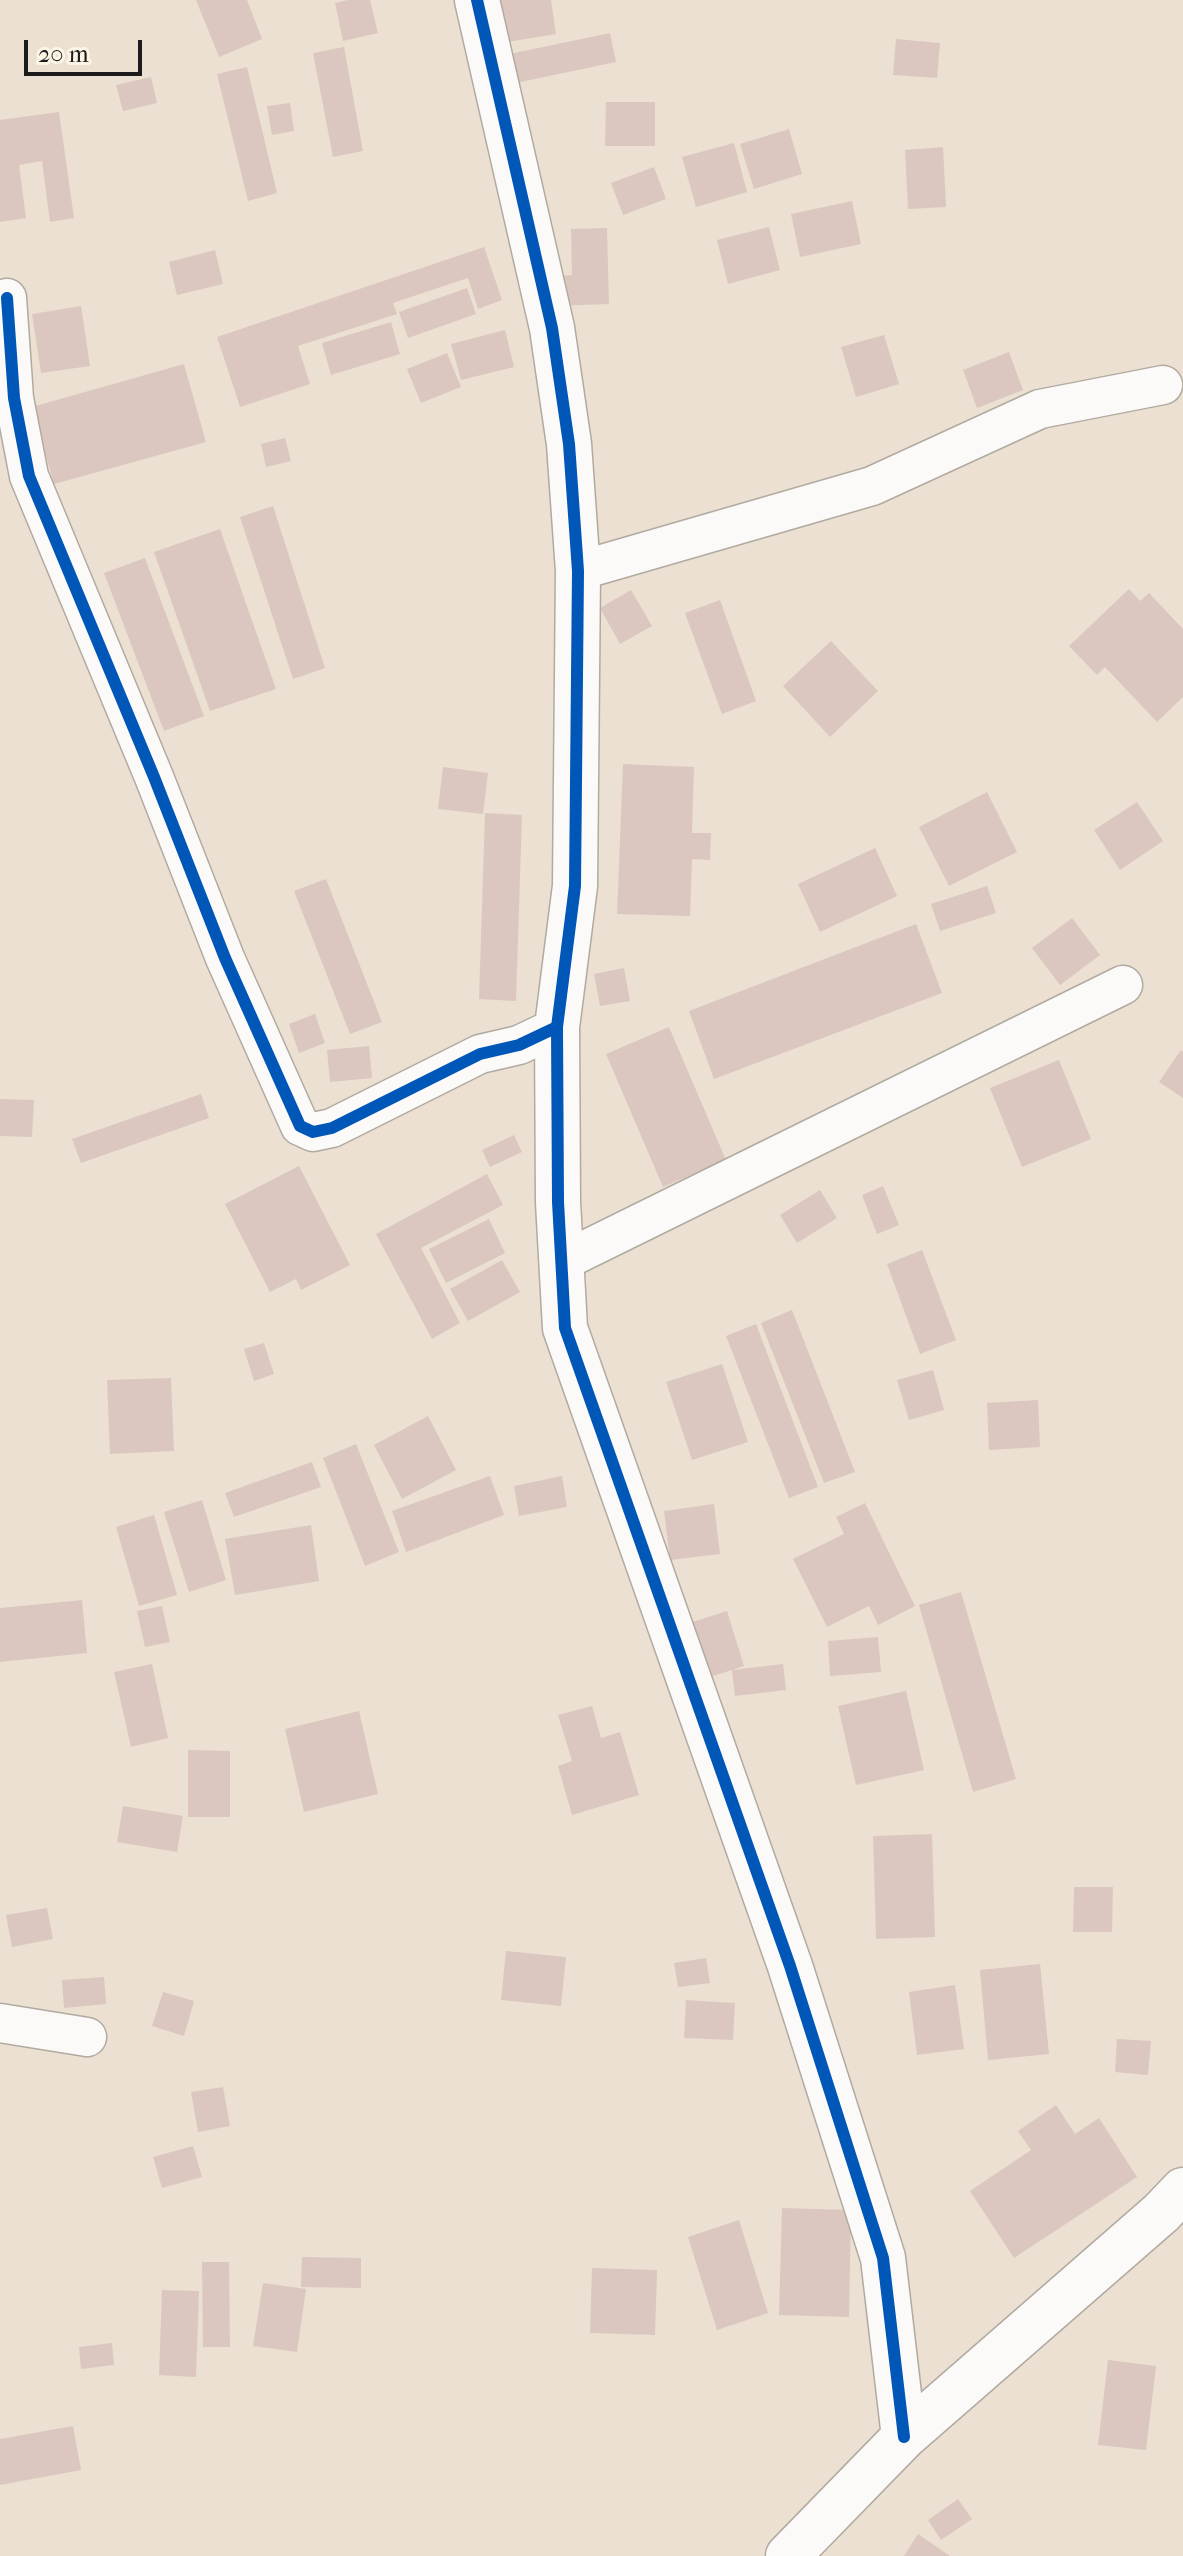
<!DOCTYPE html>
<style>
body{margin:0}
#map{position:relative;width:1183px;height:2556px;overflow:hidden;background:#ebe0d1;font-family:"IM FELL French Canon",serif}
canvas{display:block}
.scale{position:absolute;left:24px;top:40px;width:118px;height:36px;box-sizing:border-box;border:4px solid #1c1c1c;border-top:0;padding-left:10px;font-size:24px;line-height:28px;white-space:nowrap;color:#1c1c1c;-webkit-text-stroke:6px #fcf5e5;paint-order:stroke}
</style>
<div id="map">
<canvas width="1183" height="2556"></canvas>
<div class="scale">20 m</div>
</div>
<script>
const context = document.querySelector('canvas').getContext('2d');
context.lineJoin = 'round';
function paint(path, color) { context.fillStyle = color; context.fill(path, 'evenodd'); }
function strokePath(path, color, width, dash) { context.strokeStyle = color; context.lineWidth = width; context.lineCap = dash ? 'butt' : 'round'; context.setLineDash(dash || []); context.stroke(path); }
paint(new Path2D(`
 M196,0h51l15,39 -43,18z
 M348,0h22l8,33 -35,8 -8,-38z
 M493,0h58l5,34 -55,9z
 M610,33l6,29 -110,23 -6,-29z
 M896,39l44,4 -3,35 -44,-3z
 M344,47l19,104 -30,6 -20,-104z
 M247,67l30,126 -29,8 -31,-127z
 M151,77l6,26 -34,8 -7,-26z
 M606,102h49v44h-50z
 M290,103l4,28 -22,4 -5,-29z
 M59,112l15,106 -24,4 -8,-61 -23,4 7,53 -26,4v-102z
 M789,129l13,45 -48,15 -14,-45z
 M734,143l13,49 -51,15 -14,-50z
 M943,147l3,60 -38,2 -3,-59z
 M654,167l12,32 -43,16 -12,-32z
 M852,201l9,43 -61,13 -9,-43z
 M769,227l11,43 -52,14 -11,-44z
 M607,228l2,76 -54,2v-30l17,-1 -1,-46z
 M484,247l18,53 -24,9 -10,-31 -75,25 4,11 -99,32 12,38 -70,23 -23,-70z
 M215,250l8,34 -46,11 -8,-33z
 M467,288l9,26 -68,24 -9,-26z
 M81,306l9,60 -49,7 -9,-59z
 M391,322l9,32 -69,21 -9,-32z
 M505,330l9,37 -53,13 -10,-36z
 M884,335l15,49 -43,13 -15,-50z
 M1009,352l14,38 -46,18 -14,-38z
 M447,353l14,34 -40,16 -14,-34z
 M184,364l22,78 -152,42 -22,-77z
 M285,438l6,23 -25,6 -5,-23z
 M273,506l52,162 -32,11 -53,-162z
 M220,529l56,160 -66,22 -56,-159z
 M145,558l59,158 -40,15 -60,-158z
 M1129,589l11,12 9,-8 34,36v68l-26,25 -52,-55 -8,8 -28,-29z
 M631,590l21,36 -32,18 -20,-36z
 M720,600l36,101 -34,13 -37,-101z
 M831,641l47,50 -48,46 -47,-51z
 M623,764l71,3 -2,66h19l-1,27 -18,-1 -2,57 -73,-2z
 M443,767l45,6 -5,41 -45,-5z
 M987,792l30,60 -68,34 -30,-59z
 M1137,802l26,39 -43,29 -26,-40z
 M485,813l37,2 -6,186 -37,-2z
 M875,848l22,48 -77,36 -22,-48z
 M326,879l56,143 -32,12 -56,-143z
 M987,886l9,27 -56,18 -9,-27z
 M1072,918l28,37 -40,30 -28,-37z
 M916,924l26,69 -228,86 -25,-68z
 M624,968l6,33 -30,5 -6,-32z
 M315,1014l10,29 -26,10 -10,-29z
 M669,1027l57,133 -63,27 -57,-133z
 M369,1046l3,32 -42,4 -3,-32z
 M1181,1050l2,2v46l-24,-16z
 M1059,1060l32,79 -69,28 -32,-79z
 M201,1094l8,24 -128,45 -9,-24z
 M0,1099l34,1 -2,37 -32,-1z
 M514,1135l8,17 -32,15 -8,-17z
 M299,1166l51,99 -49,25 -5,-11 -26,13 -45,-88z
 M487,1174l16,31 -82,43 39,75 -28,16 -56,-105z
 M883,1186l16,39 -22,9 -15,-39z
 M820,1190l17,28 -40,25 -17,-28z
 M489,1219l16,34 -59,30 -17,-34z
 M922,1250l34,90 -36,14 -33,-90z
 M502,1260l18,32 -52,29 -18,-32z
 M792,1310l63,162 -31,11 -63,-160z
 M756,1324l62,163 -29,11 -63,-162z
 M264,1343l10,31 -20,7 -10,-32z
 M722,1364l26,78 -56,18 -26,-78z
 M933,1370l11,40 -35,10 -12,-40z
 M171,1378l3,73 -64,3 -3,-74z
 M1038,1400l2,47 -51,3 -2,-47z
 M428,1416l28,54 -54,29 -28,-54z
 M356,1444l43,108 -34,14 -42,-108z
 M312,1462l9,25 -87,30 -9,-24z
 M490,1476l14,39 -98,37 -14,-41z
 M562,1476l5,31 -48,9 -5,-30z
 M202,1500l24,80 -37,12 -25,-80z
 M865,1503l50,103 -37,19 -9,-19 -42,21 -34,-68 51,-25 -8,-17z
 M714,1504l6,50 -50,6 -6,-49z
 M154,1515l23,80 -38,11 -23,-79z
 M311,1525l8,56 -84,14 -10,-56z
 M961,1592l55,187 -43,13 -54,-187z
 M82,1600l5,53 -87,9v-54z
 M162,1606l8,36 -25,5 -8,-36z
 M727,1611l17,55 -12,4 51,-6 3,26 -51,6 -3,-26 -41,13 -17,-55z
 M878,1637l3,35 -51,4 -2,-35z
 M152,1664l16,74 -37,9 -17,-75z
 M906,1691l18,79 -68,15 -18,-79z
 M592,1706l9,32 19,-6 19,63 -67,20 -14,-49 14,-5 -14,-46z
 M359,1711l19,83 -74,18 -19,-83z
 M188,1750l42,1v66h-42z
 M123,1806l60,10 -6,36 -60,-10z
 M932,1834l3,103 -59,2 -3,-103z
 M1074,1887h39l-1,45h-39z
 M47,1908l6,31 -41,8 -6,-32z
 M506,1951l60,6 -5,49 -60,-6z
 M706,1958l4,25 -32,4 -4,-24z
 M1040,1964l9,90 -61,6 -8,-90z
 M104,1977l2,27 -42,4 -2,-28z
 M955,1985l9,64 -47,6 -8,-63z
 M163,1992l31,9 -10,35 -32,-10z
 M686,2000l49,3 -2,37 -49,-2z
 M1117,2039l34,2 -3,34 -33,-3z
 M223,2087l7,39 -32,6 -7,-40z
 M1056,2105l19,29 24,-16 38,59 -123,81 -44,-67 61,-41 -13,-19z
 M193,2146l9,31 -40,11 -9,-31z
 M782,2208l69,2 -2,107 -70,-2z
 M739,2220l29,93 -51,17 -29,-93z
 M302,2257l59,1v30l-60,-1z
 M202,2262h27l1,85h-27z
 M592,2268l65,2 -2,65 -65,-2z
 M263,2283l43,6 -9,63 -44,-6z
 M162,2290l37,1 -3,86 -37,-2z
 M112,2343l2,22 -33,4 -2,-22z
 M1108,2360l48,6 -10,84 -48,-5z
 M73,2426l8,44 -81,15v-46z
 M958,2499l14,20 -31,21 -13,-20z
 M918,2534l32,22h-46z`), '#dbc7bf');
const minor = new Path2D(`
 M7,298l7,100 15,78 125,301 71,181 75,168 13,6 19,-4 148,-74 39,-9 38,-18
 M578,571l294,-85 168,-77 123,-24
 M561,1262l562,-277
 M0,2023l87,14`);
const tertiary = new Path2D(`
 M477,0l75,328 17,116 9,127 -3,315 -18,141 1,175 7,126 225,638 93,292 21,179
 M788,2556l116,-119 257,-224 22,-23`);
strokePath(minor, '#b1aaa1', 41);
strokePath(tertiary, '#b1aaa1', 47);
strokePath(minor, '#fcfaf8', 38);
strokePath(tertiary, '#fcfaf8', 44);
strokePath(new Path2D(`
 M477,0l75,328 17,116 9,127 -3,315 -18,141 1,175 7,126 225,638 93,292 21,179
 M7,298l7,100 15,78 125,301 71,181 75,168 13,6 19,-4 148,-74 39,-9 38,-18`), '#0057b8', 12);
</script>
